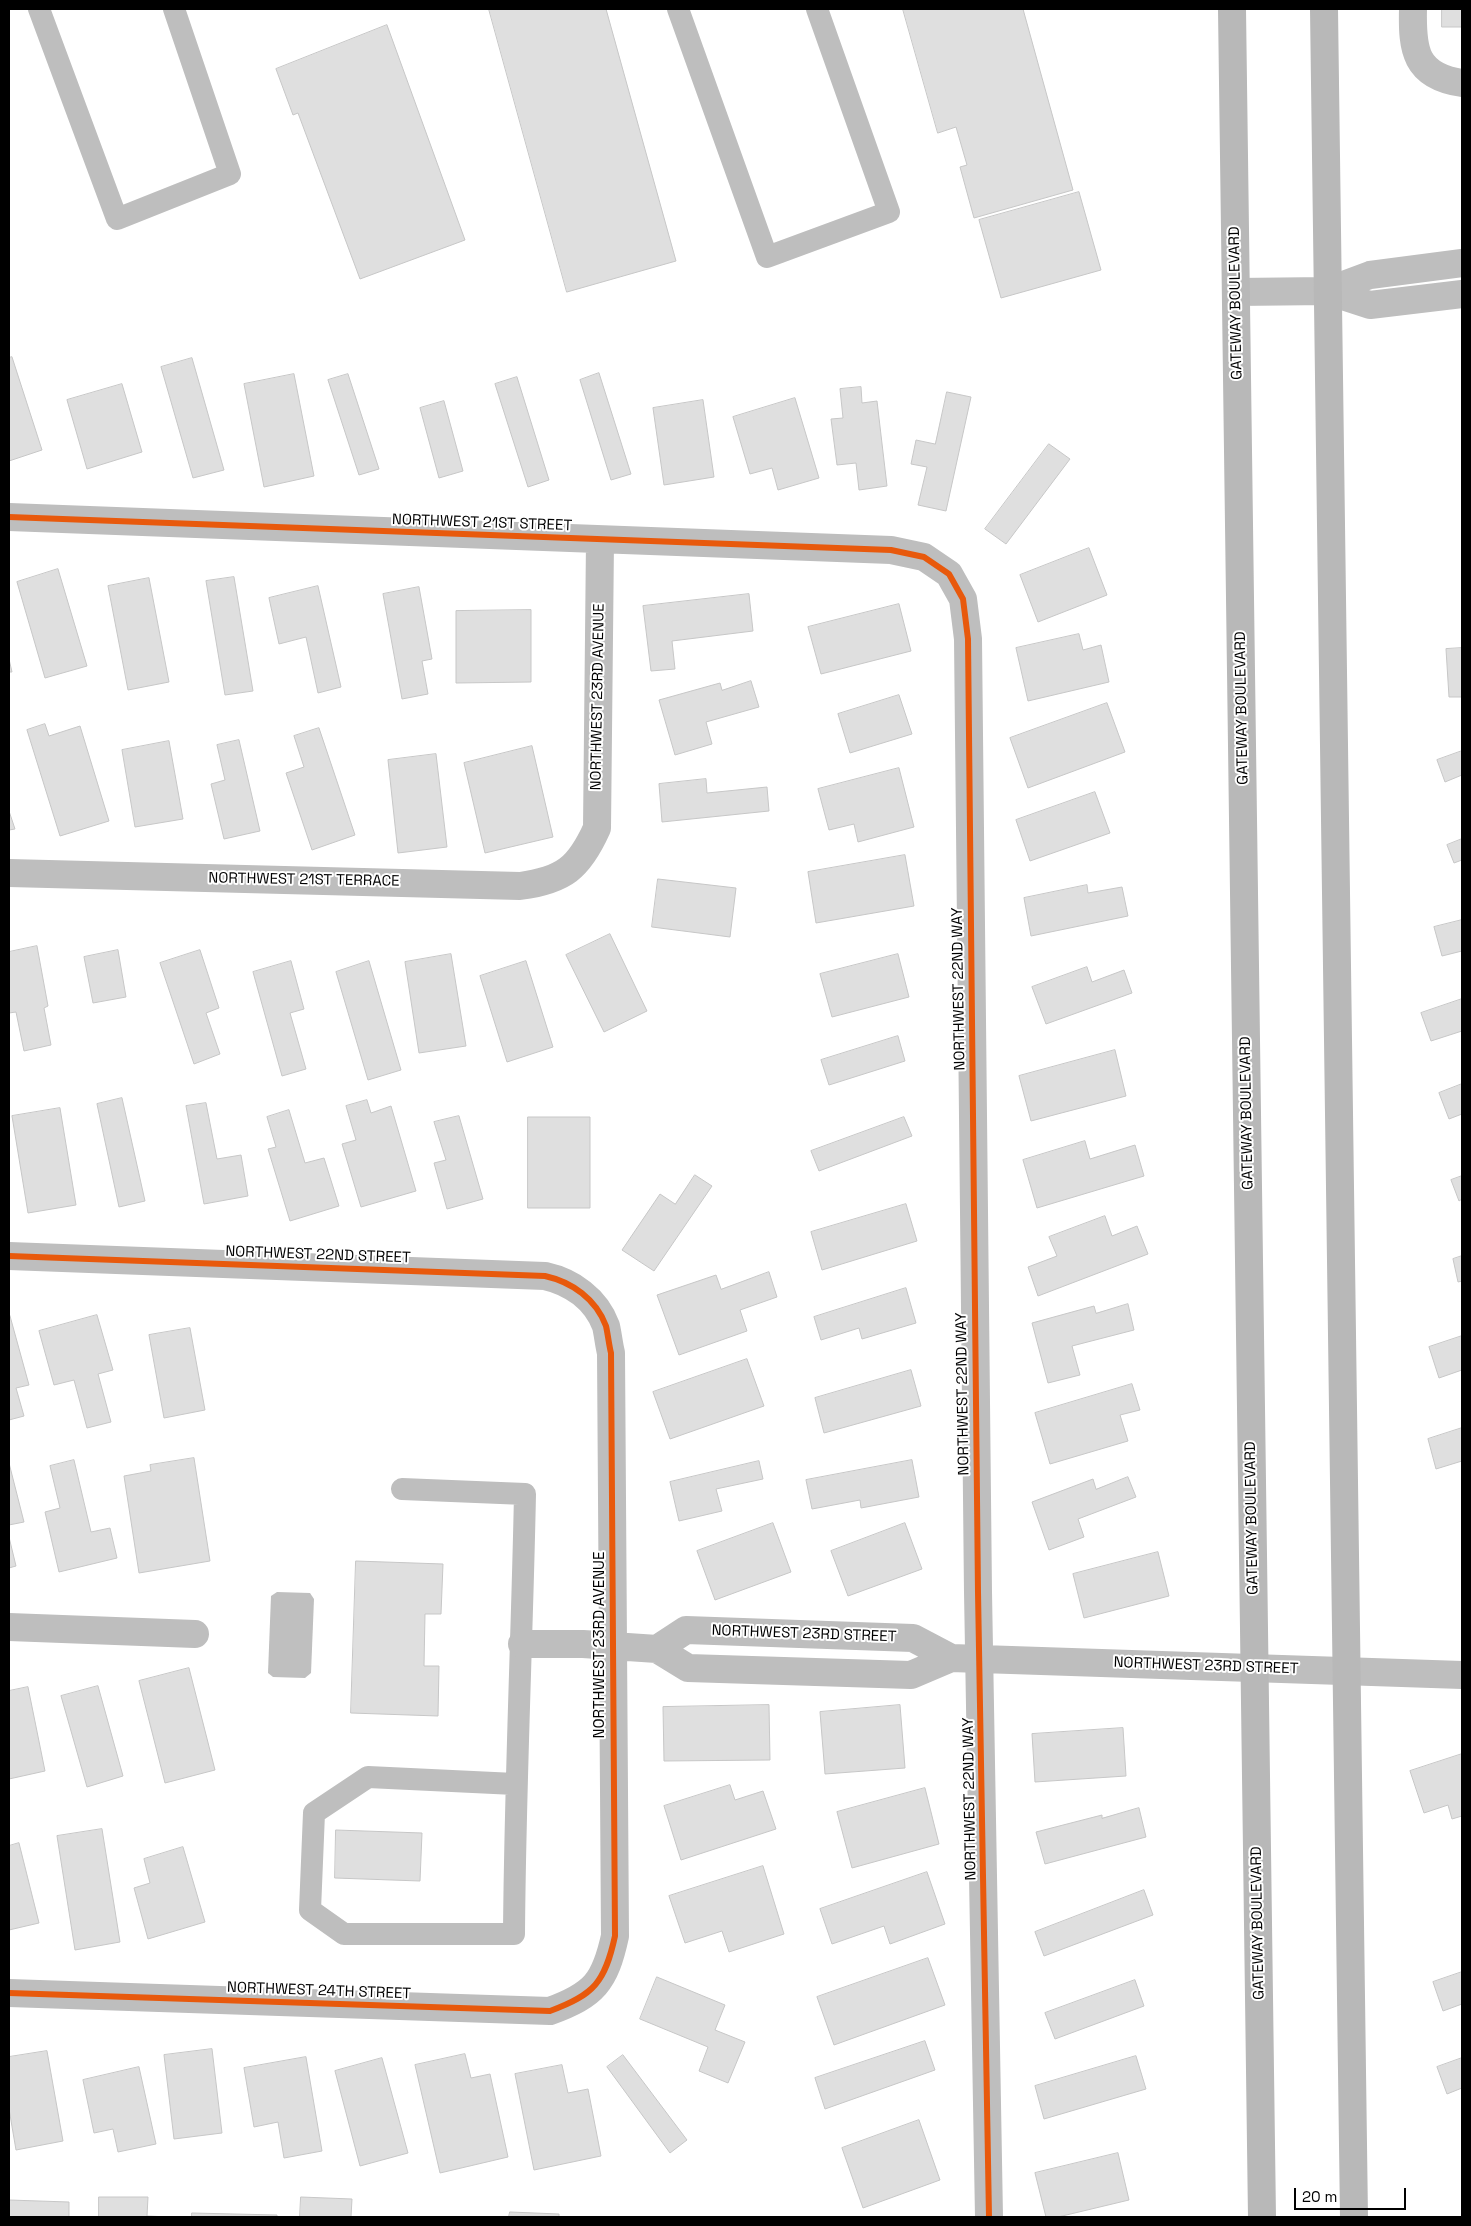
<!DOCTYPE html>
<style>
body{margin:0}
#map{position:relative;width:1471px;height:2226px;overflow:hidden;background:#fff;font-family:"Space Grotesk",sans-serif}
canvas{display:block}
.frame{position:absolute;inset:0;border:10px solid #000;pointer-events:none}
.scale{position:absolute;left:1294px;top:2188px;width:112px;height:22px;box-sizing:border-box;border:2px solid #000;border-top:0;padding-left:6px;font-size:15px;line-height:18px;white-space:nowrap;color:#000;-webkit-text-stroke:4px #fff;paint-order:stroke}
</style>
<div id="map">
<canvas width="1471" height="2226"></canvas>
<div class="frame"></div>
<div class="scale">20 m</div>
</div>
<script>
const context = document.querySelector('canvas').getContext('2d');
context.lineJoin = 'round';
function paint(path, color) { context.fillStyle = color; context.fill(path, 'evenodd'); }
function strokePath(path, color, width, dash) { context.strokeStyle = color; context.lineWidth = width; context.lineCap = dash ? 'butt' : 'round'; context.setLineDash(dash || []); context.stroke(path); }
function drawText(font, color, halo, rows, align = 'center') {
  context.font = font + ' "Space Grotesk",sans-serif'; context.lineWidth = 4; context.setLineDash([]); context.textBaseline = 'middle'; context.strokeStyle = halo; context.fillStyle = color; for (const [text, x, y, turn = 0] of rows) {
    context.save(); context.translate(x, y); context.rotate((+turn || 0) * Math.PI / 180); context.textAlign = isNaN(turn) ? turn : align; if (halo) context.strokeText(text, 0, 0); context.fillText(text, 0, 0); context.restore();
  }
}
paint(new Path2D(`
 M277,1592l33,1 4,6 -3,74 -6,5 -32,-1 -5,-4 3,-77z`), '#bfbfbf');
const building = new Path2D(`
 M489,9h117l70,252 -109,31z
 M903,9h120l50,181 -99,28 -14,-51 7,-2 -11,-38 -18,6z
 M1442,9h20v18h-20z
 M387,25l78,215 -105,39 -62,-166 -5,2 -17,-46z
 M1079,192l22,78 -100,28 -22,-78z
 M12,357l30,93 -33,11v-103z
 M192,358l32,112 -31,8 -32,-111z
 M599,373l32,101 -20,6 -31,-100z
 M294,374l20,102 -50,11 -20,-103z
 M348,374l31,95 -20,6 -31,-95z
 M517,377l32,103 -21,7 -33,-103z
 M122,384l20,68 -55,17 -20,-69z
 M861,387l1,16 15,-2 10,85 -28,4 -3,-27 -19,2 -6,-46 12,-1 -3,-29z
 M947,392l24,5 -25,114 -28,-6 9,-38 -16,-3 5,-24 19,4z
 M795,398l24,80 -41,12 -6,-22 -22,6 -17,-57z
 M703,400l11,77 -50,8 -11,-77z
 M444,401l19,70 -24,7 -19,-70z
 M1049,444l21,15 -64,85 -21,-15z
 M1089,548l18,47 -69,27 -18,-47z
 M58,569l29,97 -42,12 -28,-96z
 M234,577l19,114 -28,4 -19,-114z
 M149,578l20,104 -41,8 -20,-104z
 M318,586l23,101 -23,6 -12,-56 -27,7 -10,-46z
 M419,587l13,72 -10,2 6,33 -26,5 -19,-105z
 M749,594l4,37 -81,10 3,28 -24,2 -8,-65z
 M899,604l12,47 -90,23 -13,-47z
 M531,610v72l-75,1v-72z
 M1079,634l4,16 18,-5 8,37 -81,19 -12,-53z
 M1462,648v49h-13l-3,-48z
 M9,659l3,13h-3z
 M751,681l8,26 -53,15 6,22 -37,11 -16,-55 61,-17 2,7z
 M899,695l13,39 -62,19 -12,-39z
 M1107,703l18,49 -97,36 -18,-50z
 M45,724l4,12 31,-10 29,95 -49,15 -33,-106z
 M319,728l36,107 -43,15 -26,-77 18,-6 -10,-31z
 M239,740l21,91 -36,8 -13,-55 14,-4 -8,-35z
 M169,741l14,78 -48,8 -13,-77z
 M532,746l21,91 -68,16 -21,-90z
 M1462,751v24l-17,7 -8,-22z
 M436,754l11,93 -49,6 -10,-93z
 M899,768l15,59 -56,15 -4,-18 -25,6 -11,-41z
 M706,779l1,14 60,-6 2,24 -107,11 -3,-38z
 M1095,792l15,41 -80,28 -14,-41z
 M9,811l6,18 -6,1z
 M1462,839v21l-8,3 -7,-18z
 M905,855l9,51 -98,17 -8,-51z
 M658,879l78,9 -6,49 -78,-10z
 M1087,885l1,8 34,-6 6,29 -97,20 -7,-38z
 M1462,920v31l-20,5 -8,-29z
 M610,934l37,77 -43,21 -38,-77z
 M37,946l11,60 -4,2 7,37 -27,6 -8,-39 -7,1v-61z
 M118,950l8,47 -33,6 -9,-46z
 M200,950l19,58 -13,5 14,41 -26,10 -34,-101z
 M451,954l15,92 -47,7 -14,-91z
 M898,954l11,43 -77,20 -12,-43z
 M291,961l13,48 -14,4 16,56 -24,7 -29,-104z
 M369,961l32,109 -33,10 -32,-108z
 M526,961l27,86 -46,15 -27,-86z
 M1087,967l5,15 32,-12 8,23 -86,31 -14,-37z
 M1462,999v32l-31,10 -10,-28z
 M898,1036l7,25 -76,24 -8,-25z
 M1115,1050l11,46 -95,25 -12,-45z
 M1462,1084v30l-13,5 -10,-26z
 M122,1098l23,103 -26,6 -22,-103z
 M367,1100l4,13 20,-7 25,85 -55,16 -19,-63 14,-4 -10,-34z
 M206,1103l11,56 24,-4 7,41 -44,8 -18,-98z
 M60,1108l16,97 -48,8 -16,-97z
 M289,1110l16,53 19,-5 15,48 -49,15 -22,-72 8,-2 -9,-30z
 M459,1116l24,83 -36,10 -13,-46 12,-3 -12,-38z
 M528,1117h62v91h-62z
 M904,1117l8,19 -93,35 -8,-20z
 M1085,1141l5,18 45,-14 9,31 -107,32 -14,-48z
 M695,1175l17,11 -58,85 -32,-21 38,-56 15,10z
 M1462,1176v23l-3,2 -8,-21z
 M906,1204l11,37 -95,29 -11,-38z
 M1105,1216l7,20 25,-10 11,28 -110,42 -10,-29 29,-11 -8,-19z
 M1462,1256v25l-4,1 -5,-23z
 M769,1272l8,25 -37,13 7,21 -68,24 -22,-60 59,-20 5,14z
 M906,1288l10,35 -54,16 -3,-11 -38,12 -7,-23z
 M1128,1304l6,26 -62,16 8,29 -32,8 -16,-60 62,-17 2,7z
 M97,1315l16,55 -15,4 13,48 -24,6 -13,-48 -20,5 -15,-54z
 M10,1316l19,69 -13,3 8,28 -15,4v-103z
 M190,1328l15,82 -41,8 -15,-83z
 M1462,1336v34l-23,8 -10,-31z
 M747,1359l17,47 -94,33 -17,-47z
 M911,1370l10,36 -97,27 -9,-35z
 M1132,1384l8,26 -20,5 8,26 -78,23 -15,-51z
 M1462,1428v33l-26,8 -8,-30z
 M194,1458l16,103 -71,12 -15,-97 27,-5 -1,-6z
 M74,1460l17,72 19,-4 7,30 -58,14 -14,-60 15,-4 -10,-42z
 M912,1460l7,37 -58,11 -1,-8 -48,9 -6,-29z
 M759,1461l4,18 -47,10 6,22 -43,10 -9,-39z
 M9,1463l15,59 -15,3z
 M1128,1477l8,20 -58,22 6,18 -35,13 -17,-48 61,-23 3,10z
 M773,1523l18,49 -76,28 -18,-49z
 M905,1523l17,46 -74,27 -17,-45z
 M9,1537l7,29 -7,2z
 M1158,1552l11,44 -85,22 -11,-44z
 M356,1561l87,3 -2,50h-16l-1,52h15l-1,50 -87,-3z
 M189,1668l26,102 -50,13 -26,-102z
 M98,1686l25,90 -36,11 -26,-91z
 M28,1687l17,84 -36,8v-88z
 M769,1705l1,55 -106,1 -1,-54z
 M900,1705l5,63 -80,6 -5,-62z
 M1123,1728l3,48 -91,6 -3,-48z
 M1462,1754v62l-10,3 -4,-14 -24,8 -14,-42z
 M730,1785l5,15 28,-9 13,38 -95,31 -17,-54z
 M925,1788l14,56 -87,24 -15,-56z
 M1139,1808l7,29 -101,27 -9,-32 66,-17v3z
 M102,1829l18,113 -45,8 -18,-114z
 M336,1830l86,3 -2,48 -85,-3z
 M19,1843l20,80 -30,7v-84z
 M183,1847l22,75 -57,17 -14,-51 16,-5 -6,-24z
 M763,1866l21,68 -55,18 -7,-21 -37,12 -16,-47z
 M927,1872l18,52 -55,20 -6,-18 -52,18 -12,-35z
 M1144,1890l9,25 -109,41 -9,-24z
 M928,1958l17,47 -111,40 -17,-48z
 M1462,1972v32l-19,7 -10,-29z
 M657,1977l68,28 -10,25 30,12 -17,41 -29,-12 9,-24 -68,-28z
 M1135,1980l9,26 -89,33 -10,-26z
 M925,2041l10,29 -110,39 -10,-31z
 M212,2049l10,84 -48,6 -10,-84z
 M47,2051l16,90 -47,9 -7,-41v-52z
 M465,2054l6,24 19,-4 18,83 -68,16 -25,-108z
 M623,2055l64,85 -17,13 -63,-86z
 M1136,2056l10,33 -102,30 -9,-33z
 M306,2057l16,94 -38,7 -6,-36 -24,5 -10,-59z
 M382,2058l26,95 -48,13 -25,-95z
 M1462,2058v30l-15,6 -10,-27z
 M562,2065l6,28 20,-4 13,67 -67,14 -19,-96z
 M139,2067l17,77 -38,8 -5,-23 -19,4 -11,-53z
 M919,2120l21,60 -77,28 -21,-60z
 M1118,2153l11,47 -71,17h-12l-11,-44z
 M99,2197h49l-1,19 23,1h-71z
 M301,2197l51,2 -1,18h-51z
 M9,2200l60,2v15h-60z
 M510,2212l49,2v3h-50z
 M192,2213l85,2v2h-85z`);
paint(building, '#dfdfdf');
strokePath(building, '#c7c7c7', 1);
strokePath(new Path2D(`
 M39,9l78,210 113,-45 -56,-165
 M678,9l89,248 122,-45 -72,-203
 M402,1489l123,5c-3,147 -10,293 -11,440h-170l-34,-24 4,-97 54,-36 147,7`), '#bebebe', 22);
strokePath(new Path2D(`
 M1413,9c-1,41 2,67 49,74
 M1327,291l43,-16 92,-12
 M1236,292l91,-1 43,14 92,-11
 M9,517l882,33 33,7 25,17 14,25 5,40 10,953 11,625
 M9,873l511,13c44,-6 59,-18 77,-58l3,-287
 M9,1256l536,20c27,6 51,23 61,50 2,9 3,19 5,27l4,583c-10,46 -21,59 -65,75l-541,-18
 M9,1627l186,7
 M522,1644h61l74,5 31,19 223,7 40,-17
 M657,1649l29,-19 227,8 38,20 511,17`), '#bebebe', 28);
strokePath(new Path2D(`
 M1232,9l30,2208
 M1324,9l30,2208`), '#b8b8b8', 28);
strokePath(new Path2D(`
 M9,517l882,33 33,7 25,17 14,25 5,40 10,953 11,625
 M9,1256l536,20c27,6 51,23 61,50 2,9 3,19 5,27l4,583c-10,46 -21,59 -65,75l-541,-18`), '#e8590c', 6);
drawText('15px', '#000', '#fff', [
 ["GATEWAY BOULEVARD",1236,303,-91],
 ["NORTHWEST 21ST STREET",482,523,2],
 ["NORTHWEST 23RD AVENUE",598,697,-89],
 ["GATEWAY BOULEVARD",1242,708,-91],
 ["NORTHWEST 21ST TERRACE",304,880,1],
 ["NORTHWEST 22ND WAY",959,989,-91],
 ["GATEWAY BOULEVARD",1247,1113,-91],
 ["NORTHWEST 22ND STREET",318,1255,2],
 ["NORTHWEST 22ND WAY",963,1394,-91],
 ["GATEWAY BOULEVARD",1252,1518,-91],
 ["NORTHWEST 23RD STREET",804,1634,2],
 ["NORTHWEST 23RD AVENUE",600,1645,-90],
 ["NORTHWEST 23RD STREET",1206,1666,2],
 ["NORTHWEST 22ND WAY",970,1799,-91],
 ["GATEWAY BOULEVARD",1258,1923,-91],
 ["NORTHWEST 24TH STREET",319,1991,2]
]);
</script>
